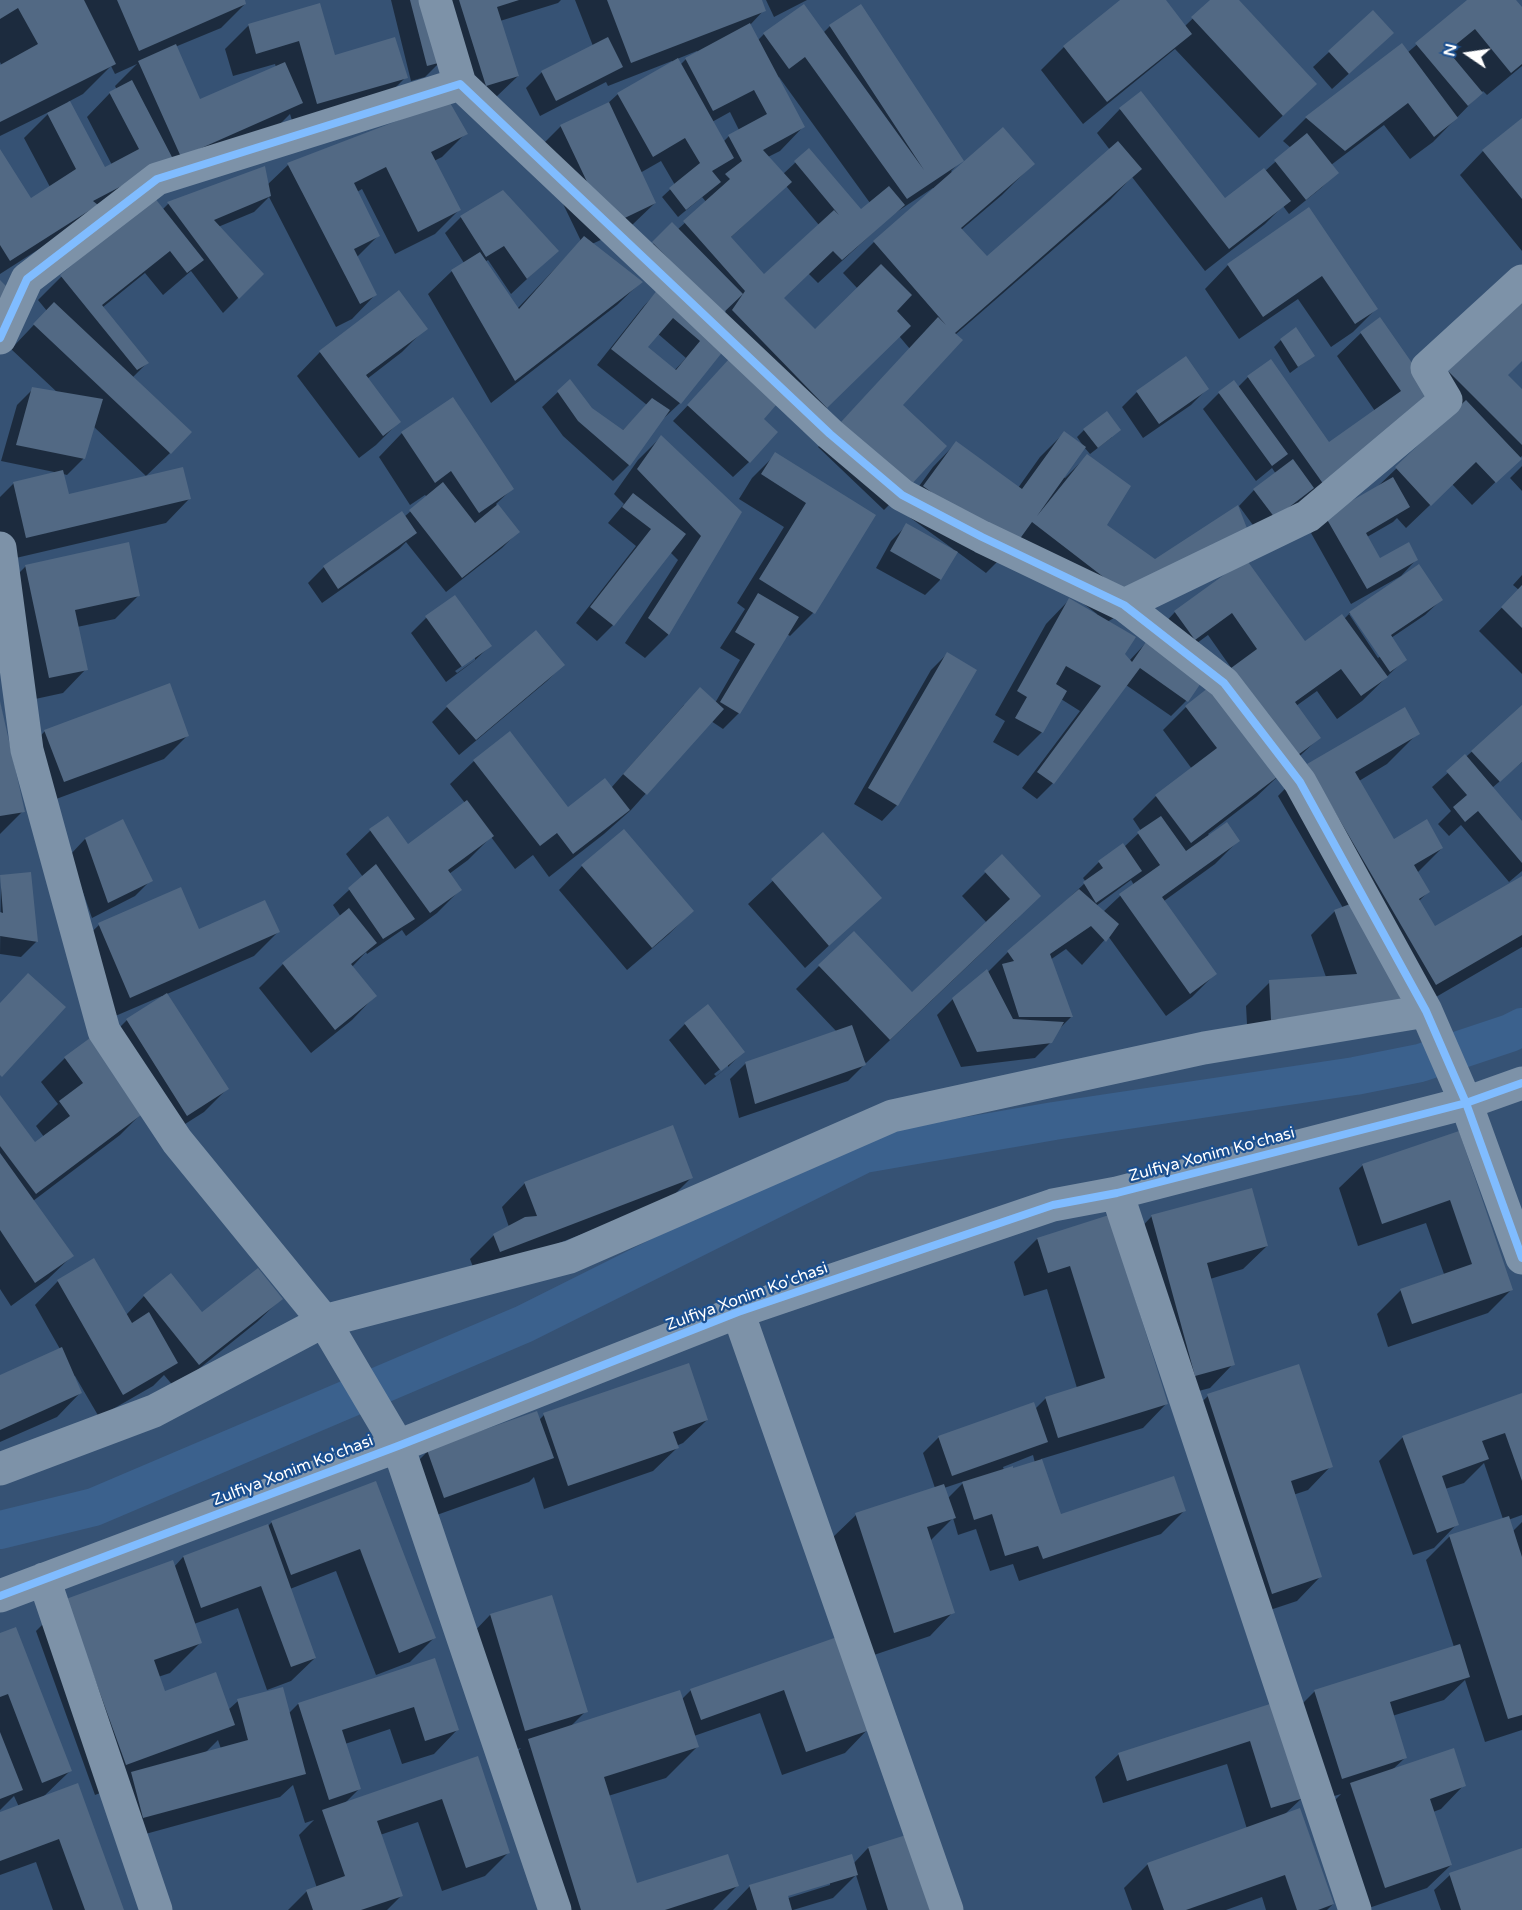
<!DOCTYPE html>
<style>
body{margin:0}
#map{position:relative;width:1522px;height:1910px;overflow:hidden;background:#365274;font-family:"Varela Round",sans-serif}
canvas{display:block}
.north{position:absolute;left:1438px;top:24px;width:60px;height:60px;-webkit-text-stroke:4px #1b4f8f;paint-order:stroke;rotate:283deg;font-size:16px;font-weight:700;line-height:24px;text-align:center;color:#fff}
.north::after{content:'';display:block;margin:auto;width:21px;height:27px;background:#fff;clip-path:polygon(50% 0,100% 100%,50% 72%,0 100%)}
</style>
<div id="map">
<canvas width="1522" height="1910"></canvas>
<div class="north">N</div>
</div>
<script>
const context = document.querySelector('canvas').getContext('2d');
context.lineJoin = 'round';
function paint(path, color) { context.fillStyle = color; context.fill(path, 'evenodd'); }
function strokePath(path, color, width, dash) { context.strokeStyle = color; context.lineWidth = width; context.lineCap = dash ? 'butt' : 'round'; context.setLineDash(dash || []); context.stroke(path); }
function drawText(font, color, halo, rows, align = 'center') {
  context.font = font + ' "Varela Round",sans-serif'; context.lineWidth = 4.5; context.setLineDash([]); context.textBaseline = 'middle'; context.strokeStyle = halo; context.fillStyle = color; for (const [text, x, y, turn = 0] of rows) {
    context.save(); context.translate(x, y); context.rotate((+turn || 0) * Math.PI / 180); context.textAlign = isNaN(turn) ? turn : align; if (halo) context.strokeText(text, 0, 0); context.fillText(text, 0, 0); context.restore();
  }
}
paint(new Path2D(`
 M0,0h243l2,4 -24,24 -46,19 24,54 77,-34 -1,-3 -42,12 -8,-27 24,-24 70,-20 15,51 72,21 -24,24 -88,26 -4,-13 -12,12 -206,102 -72,46v-123l31,49 19,-13 -26,-49 27,-27 -51,25v-69l2,-1 -2,-4zM137,64l-22,22 2,4 -7,3 -23,24 25,48 -8,4 -36,-67 15,-8 28,-28 4,8z
 M391,0h34l15,62 -15,15 -14,4z
 M429,0h132l-3,3 -58,18 18,55 -24,23 -31,10z
 M575,0h185l4,10 -14,15 8,15 6,-6 59,-1 7,-7 132,134 -11,11 2,2 80,-9 -31,31 -41,35 26,28 123,-108 -13,-17 23,-24 105,91 40,-29 26,-23 -8,-7 23,-23 95,-73 6,8 62,-53h45l8,10v56l-35,29 -4,-4 -50,51 -23,17 -26,-34 -53,40 6,8 -16,15 -32,26 -6,-8 -18,18 -60,47 -73,-94 -22,23 -155,135 -54,70 7,81 -24,24 -66,-63 92,-98 -11,-13 -96,95 -27,-28 -14,16 -13,43 -16,15 -60,-56 56,-59 -6,-13 -43,54 -16,15 -1,-1 -34,48 -16,16 -50,-45 -21,-29 16,-15 33,17 31,22 25,-26 -50,-40 46,-58 15,-16 -20,-32 34,-34 5,5 30,-27 -5,-6 -24,20 -16,-20 13,-12 -14,-24 -21,12 15,30 -24,23 -39,18 49,38 -24,23 -126,98 -63,-109 24,-23 12,-8 -19,-30 16,-16 96,34 -46,43 -23,-34 -3,2 32,47 64,-68 -44,-91 24,-24 46,-22 11,-10 55,-31 -1,-2 -64,25 -2,-4 -66,34 -14,-28 16,-16 51,-26zM697,51l1,2 -12,6 -6,6 -3,-6zM779,77l91,126 -9,8 -52,-61 -26,24 -15,-17 12,-6 23,-24 -25,-49zM730,112l9,18 -10,6 -6,6 -11,-20zM786,186l33,39 -55,51 -34,-38zM933,188l1,1 -60,53 -31,31 15,16 -43,42 -32,-33 25,-25 10,10 74,-68zM724,310l2,1 -16,22zM657,333l29,25 -12,13 -28,-24z
 M766,0h41l-33,17z
 M1123,0h41l21,26 27,-26h25l55,107 -33,31 -84,-89 -92,75 -42,-54 23,-23z
 M1372,12l4,37 -44,40 -19,-22z
 M1522,121v130l-62,-76 23,-24z
 M466,133l-24,24 -8,4 25,49 -24,24 -40,20 -33,-65 -5,3 21,44 -21,21 18,38 -23,24 -16,8 -67,-130 -15,15 -36,15 44,47 -39,39 -32,-42 -28,24 -18,-22 -42,34 44,56 -15,15 38,75 -24,23 -53,-50 -10,33 -16,16 -4,-1 5,21 121,4 -23,24 -163,38 -3,-12v-52l14,-14 45,-10 -58,-12 16,-56 16,-16 25,4 -47,-44 36,-38 -9,-11 23,-23 101,-67 6,-6 99,-19 21,-20z
 M1309,209l67,100 -23,23 -22,15 -33,-48 -59,40 -34,-50 23,-24z
 M1522,299v60l-16,16 16,16v65l-50,49 -20,-21 -46,44 -9,-10 -4,4 -26,15 13,23h36l-15,16 -50,28 -40,-71 15,-16 48,-27 75,-72 -191,114 -19,-26 15,-16 22,-16 -4,-6 -16,13 -53,-72 16,-16 15,-10 3,5 11,-11 80,67 47,-33 -38,-55 24,-23 69,58z
 M426,328l-24,24 -35,27 32,43 -23,23 -17,13 -62,-82 23,-24z
 M1281,340l32,16 -23,17 -16,-26z
 M1207,389l-16,16 -48,33 -21,-31 15,-15z
 M1084,430l28,7 -22,17 -6,-7 -21,30 2,1 22,-22 18,69 50,36 67,-6 -115,67 17,33 5,6 46,-49 71,-50 58,81 40,-24 5,-5 29,44 3,-2 -29,-42h-3l1,-1 91,-13 -16,15 -34,23 14,21 -43,42 -25,18 -20,-28 -21,15 23,32 -63,59 -48,37 2,2 28,5 -23,23 -51,37 51,73 -23,23 -26,19 -58,-80 -26,29 -16,-16 -16,11 21,57 -15,15 -5,10 -16,16 -74,9 -24,-52 16,-16 34,-26 21,-21 60,-53 18,-17 -3,-4 16,-16 25,-15 17,-16 -8,-12 23,-23 36,-27 -29,-39 23,-23 46,-38 -24,-34 -34,25 12,41 -15,15 -45,-31 -73,98 -16,16 -15,-11 58,-77 -19,-12 -19,33 -24,24 -25,-14 12,-21 -10,-6 51,-91 23,-24 27,16 1,-2 -86,-66 -25,25 -30,-22 -16,29 -15,15 -49,-27 15,-27 16,-16 44,25 2,-1 -52,-38 32,-44 23,-24 62,45 22,-31 24,-24 20,14 -7,-10zM1131,880l3,5 -14,11 -17,16 -7,-6z
 M402,433l110,56 -16,15 22,28 -16,16 -56,44 -40,-50 -7,7 -77,54 -14,-20 16,-16 80,-50 23,-20 -2,-2 -15,10 -31,-48z
 M661,437l79,75 -72,123 -23,23 -20,-15 53,-83 -8,-8 -57,73 -16,16 -21,-18 60,-77 -28,-23 16,-19 -10,-10 24,-34z
 M776,454l98,61 -61,98 -23,23 -3,-2 -48,79 -16,16 -12,-8 -80,89 -27,24 -55,43 -16,-22 -18,14 -24,-32 -23,23 -19,14 11,16 -23,23 -31,23 -4,-6 -35,24 -1,-2 -14,15 23,29 -23,24 -41,33 -52,-65 24,-24 58,-47 -8,-12 30,-28 -17,-23 24,-23 17,-13 21,28 57,-43 -15,-19 24,-23 94,48 43,-21 73,-83 31,-2 25,-43 -20,-12 25,-39 -8,-6 47,-76 -45,-28 13,-21z
 M1522,466v25l-12,-13z
 M26,566l113,29 -24,24 -38,8 9,42 -23,24 -37,8 -24,-111z
 M1522,575v99l-43,-43 40,-41 -6,-5z
 M426,618l64,28 -16,15 -28,21 -35,-49zM475,657v3l-18,13 -2,-2z
 M947,654l-50,151 -15,16 -28,-17 77,-134z
 M563,665l-16,16 -88,74 -27,-33 15,-15z
 M0,703l23,108 -23,23z
 M1522,707v55l-30,26 30,35v48l-13,11 -48,-57 -12,11 -11,-12 13,-13 -19,-24z
 M45,731l143,4 -24,24 -124,46 -18,-50z
 M1418,733l-31,31 -28,17 34,60 49,7 -25,25 11,19 -9,9 15,27 88,-51v70l-117,68 -157,27 -2,-36 24,-24 56,-5 -15,-42 24,-24 8,-3 -65,-112 30,-31z
 M624,831l68,80 -23,23 -42,36 -68,-80 23,-24z
 M823,834l57,64 -75,70 -57,-64z
 M85,839l66,41 -16,16 -43,22 -22,-63z
 M1002,856l14,64 -150,143 -4,-4 2,6 -16,16 -109,37 -9,-39 16,-16 91,-31 -41,-43 23,-23 93,28 75,-71 -25,-27z
 M1,876l36,65 -16,16 -21,-3z
 M99,925l99,6 80,1 -24,24 -87,38 60,95 -23,23 -41,26 -18,-28 -25,25 -87,66 39,55 -24,23 -37,27 -11,-17v-191l35,46 9,-7 -8,-11 22,-22 -17,-22 24,-24 38,-14 24,-24 36,-22 -1,-2 -56,24 -31,-72z
 M685,1024l58,28 -15,15v-4l-14,11 2,2 12,-9 -23,18 -36,-45z
 M1459,1132l52,158 -23,23 -100,34 -11,-33 24,-24 43,-16 -18,-51 -68,23 -19,-58 24,-23z
 M692,1177l-24,24 -192,74 -6,-16 24,-24 15,-8 -7,-20 23,-24z
 M1152,1216l115,30 -24,23 -33,10 23,85 -23,24 -38,10 -43,-158z
 M1108,1217l58,187 -23,24 -102,31 19,57 125,-6 -24,24 -142,47 -6,-17 -23,7 -14,-42 -18,6 -5,-17 -23,23 23,71 -23,24 -59,20 -39,-118 24,-23 79,-27 -12,-35 16,-16 96,-28 11,-11 31,-10 -30,-99 -23,7 -10,-34 23,-23zM1033,1455l2,8 -22,7h-9l-1,-3zM965,1481l-17,17 -4,-10z
 M58,1281l68,34 18,-19 58,18 79,-15 -24,23 -82,66 -11,-13 -11,11 -54,31 -24,-41 -2,1 7,16 -23,24 -57,25v-65l60,-28 -25,-44z
 M1522,1395v120l-14,5 4,12 10,-10v208l-37,12 -20,-62 -21,20 -52,16 13,42 -13,12 72,15 -23,24 -8,3 18,53 -24,23 -64,22 -36,-102 14,-14 -23,7 -27,-86 24,-24 139,-44 -28,-87 23,-23 54,-18 -19,-56 -20,20 -19,6 12,35 -23,24 -21,7 -34,-94 24,-24z
 M1208,1396l123,70 -23,24 -15,5 27,82 -23,24 -48,16 -65,-198z
 M544,1415l163,5 -24,23 -7,3 1,2 -24,23 -109,38 -10,-32 -5,5 -109,39 -16,-46 24,-24 111,-31z
 M376,1483l58,155 -24,24 -34,13 -40,-104 -46,18 25,69 -24,23 -24,9 -29,-82 -44,16 7,18 -31,31 -12,4 6,16 64,17 10,-9 50,13 10,-10 137,-44 22,70 -23,24 -32,10 -12,-35 -45,15 14,45 -14,14 132,-45 32,94 -24,24 -43,15 -24,-69 -38,13 21,61 -14,14h-99l19,-19 10,-3 -18,-53 15,-15 -9,3 -12,-38 -13,12 -160,44 -2,-55 -23,9 -59,-164 31,-31 107,-33 9,-10 85,-31 4,-4zM218,1740l3,9 -16,4z
 M551,1597l35,114 -16,16 112,-28 9,-9 145,-52 32,91 -23,24 -63,22 -22,-62 -66,23 3,11 -31,31 -58,18 28,89 101,1 -24,24h-172l-44,-138 24,-24 -19,6 -35,-115 23,-24z
 M0,1635l70,136 -28,27 81,112h-70l-17,-48 -36,13v-61l19,-7 -5,-11 -14,14z
 M1272,1705l30,93 -18,17 49,89 -6,6h-61l-4,-13 -36,13h-94l-8,-22 24,-24 99,-35 -20,-65 -124,39 -8,-26 24,-23z
 M905,1837l23,73h-61l-11,-35 -23,23 -40,12h-66l23,-24 103,-22 15,-16zM830,1882v3l-48,15 -1,-3z
 M1522,1849v61h-81l-7,-20 16,-15z`), '#0007');
strokePath(new Path2D(`
 M0,1530l94,-23 430,-183 340,-170 190,-33 301,-45 65,-13 90,-30 12,-6`), '#3b618d', 38);
paint(new Path2D(`
 M0,0h84l32,64 -116,58v-57l38,-21 -20,-36 -18,11z
 M117,0h128l1,4 -107,47z
 M410,0h16l16,62 -15,4z
 M459,0h60l-22,7 22,69 -33,10z
 M607,0h155l4,11 -135,52z
 M1120,0h46l26,34 -85,68 -44,-56z
 M1210,0h29l78,84 -34,32 -92,-99z
 M1467,0h49l6,7v57l-11,9 -36,-44 -27,22 35,42 -15,13 -53,-63z
 M320,3l15,52 60,-18 13,41 -91,26 -18,-63 -43,13 -8,-30z
 M804,4l120,166 -95,-145 32,-21 103,157 -57,38 -102,-142 -16,12 -26,-36z
 M1373,10l21,23 -45,41 -21,-23z
 M750,23l55,104 -42,23 29,32 -61,55 33,37 70,-64 5,5 -45,-54 15,-13 52,61 28,-23 16,19 -63,55 -9,-9 -49,47 31,31 66,-65 31,31 -15,16 14,15 -84,82 -95,-98 13,-19 -62,-70 47,-42 -5,-5 17,-13 -14,-26 39,-21 -13,-24 -41,21 -28,-53z
 M608,37l15,30 -67,34 -15,-30z
 M1402,43l56,75 -24,19 -26,-34 -63,48 -40,-34z
 M176,44l24,55 85,-37 18,41 -122,54 -43,-96z
 M678,58l56,100 -22,13 9,11 -35,28 -17,-22 31,-25 -15,-25 -32,19 -36,-64z
 M132,80l41,79 -80,42 5,4 -88,56 -10,-16v-96l31,49 45,-29 -29,-56 23,-12 35,66 34,-18 -30,-57z
 M1141,91l84,107 39,-30 27,33 -62,48 -110,-141z
 M449,101l19,33 -37,18 30,58 -43,22 -32,-65 -32,16 26,53 -26,13 23,46 -17,9 -73,-141z
 M609,102l47,101 -48,23 -48,-101z
 M1522,118v81l-40,-49z
 M1003,127l32,37 -74,64 26,28 131,-115 24,28 -187,164 8,7 -60,65 44,41 -38,41 -69,-64 98,-106 8,8 -73,-84z
 M1307,133l32,40 -33,27 -32,-40z
 M265,166l6,30 -57,24 50,54 -25,25 -72,-97z
 M503,190l56,61 -32,28 -23,-33 -18,11 -26,-41z
 M154,197l50,63 -17,13 -17,-22 -68,54 47,58 -12,7 -77,-95z
 M1309,207l69,102 -23,15 -33,-48 -59,41 -36,-53z
 M672,222l71,72 -21,20 -70,-72z
 M584,236l59,46 -128,99 -64,-111 29,-18 39,57z
 M0,280l12,12 -12,13z
 M658,289l70,56 -47,59 -70,-55zM673,318l27,23 -24,29 -28,-23z
 M399,290l29,39 -62,46 35,47 -18,14 -64,-85z
 M1522,297v64l-14,14 14,14v56l-74,-74z
 M54,302l138,130 -21,22 -138,-130z
 M1380,317l60,86 -116,82 -77,-109 24,-17 58,83 72,-51 -41,-59z
 M1296,327l19,29 -17,11 -18,-28z
 M1186,356l23,33 -50,35 -23,-33z
 M729,359l48,45 -13,15 14,13 -28,31 -63,-58z
 M570,379l22,29 31,22 29,-32 18,12 -40,56 -52,-45 -21,-30z
 M1234,380l54,74 -16,12 -54,-74z
 M32,387l71,12 -18,60 -69,-14z
 M453,397l61,92 -35,24 -28,-42 -16,12 -34,-51z
 M1466,400l56,59 -26,24 -20,-21 -45,44 -36,-39z
 M1107,411l14,19 -23,18 -15,-19z
 M1064,431l22,16 -49,69 50,-62 44,32 -24,39 48,34 83,-54 10,26 -116,68 -100,-77 -21,29 -88,-65 33,-45 66,48z
 M661,435l81,77 -73,123 -21,-17 53,-82 -64,-67z
 M775,452l101,63 -61,99 -56,-35 47,-76 -45,-29z
 M1293,459l21,29 -39,30 -22,-29z
 M183,467l8,32 -165,39 -13,-56 50,-12 6,24z
 M1393,477l17,30 -44,26 14,25 29,-16 9,18 -51,29 -42,-73z
 M443,482l32,41 23,-19 22,28 -58,46 -53,-68z
 M633,493l53,41 -72,92 -24,-19 61,-78 -29,-22z
 M402,511l15,22 -79,56 -15,-23z
 M906,523l52,29 -17,28 -51,-29z
 M129,542l11,54 -65,14 13,60 -39,8 -24,-113z
 M1246,559l59,82 37,-27 46,63 -27,19 -20,-27 -46,33 26,36 -30,22 -64,-89 30,-22 -25,-36 -37,27 -21,-29z
 M1419,564l24,36 -52,35 16,25 -17,12 -41,-60z
 M1522,585v43l-21,-21z
 M758,593l41,24 -59,97 -20,-12 35,-58 -20,-12z
 M455,595l37,51 -30,21 -37,-51z
 M1069,598l67,39 -11,17 7,8 16,-23 55,41 -15,22 -48,-34 -86,116 -17,-12 64,-86 -35,-20 -10,18 11,7 -24,42 -28,-15 12,-21 -10,-6z
 M536,630l29,35 -89,75 -30,-34z
 M947,652l30,18 -79,136 -30,-18z
 M170,683l19,53 -125,46 -20,-52z
 M1213,684l68,90 -90,69 -36,-48 62,-47 -32,-42z
 M700,687l24,22 -77,86 -24,-21z
 M0,701l25,111 -25,4z
 M1522,705v57l-22,20 -29,-31z
 M1405,707l15,27 -65,38 39,67 33,-20 16,29 -29,17 16,27 -11,7 16,27 87,-50v59l-86,50 -129,-221z
 M510,731l58,76 37,-29 25,32 -57,44 -16,-21 -17,13 -67,-86z
 M1465,754l57,67v42l-44,-52 -13,11 -12,-15 14,-12 -21,-24z
 M467,800l27,36 -46,34 14,20 -32,23 -61,-84 19,-13 20,28z
 M1161,816l25,35 41,-29 13,19 -78,56 55,77 -27,20 -71,-100 41,-29 -23,-33z
 M123,819l30,62 -45,22 -23,-65z
 M624,829l70,82 -42,37 -71,-83z
 M823,832l59,66 -53,48 -58,-67z
 M1123,843l19,28 -46,32 -13,-21 20,-14 -5,-7z
 M1002,854l39,42 -151,144 -72,-75 36,-34 58,61 98,-93 -26,-28z
 M376,864l39,55 -32,20 -35,-51z
 M31,872l7,70 -38,-6v-24l3,1 -3,-38z
 M181,887l18,42 66,-29 15,32 -150,66 -32,-75z
 M1079,889l40,35 -13,18 -15,-16 -41,28 23,63h-54l-17,-53 12,-3 -7,-10z
 M1358,901l46,106 -133,13 -2,-40 88,-6 -23,-64z
 M349,908l28,35 -26,21 26,32 -42,34 -53,-67z
 M987,969l26,50 51,3 -12,21 -75,9 -25,-54z
 M28,973l38,34 -64,70 -2,-2v-72z
 M167,993l62,96 -42,27 -61,-97z
 M708,1004l37,48 -24,19 -37,-48z
 M852,1025l14,40 -111,39 -10,-42z
 M90,1038l55,74 -109,82 -36,-48v-51l35,47 35,-26 -11,-15 24,-18 -19,-26z
 M673,1125l20,53 -193,74 -7,-18 32,-17 12,-1 -13,-34z
 M1459,1131l54,159 -101,34 -12,-35 72,-25 -22,-64 -68,24 -20,-60z
 M0,1153l74,103 -39,27 -35,-53z
 M1252,1188l16,58 -61,17 28,102 -40,11 -44,-161z
 M1109,1215l59,189 -110,34 -13,-41 60,-19 -35,-112 -22,7 -11,-35z
 M94,1258l38,65 17,-11 29,51 -55,32 -66,-115z
 M258,1268l25,31 -84,66 -56,-70 28,-22 31,39z
 M62,1347l20,46 -82,37v-55z
 M689,1363l19,57 -35,12 6,16 -111,38 -25,-73z
 M1299,1364l34,103 -42,14 31,96 -50,17 -65,-200z
 M1522,1393v88l-17,-48 -23,8 7,18 -47,17 17,49 -22,8 -35,-97z
 M1034,1402l14,40 -96,34 -14,-40z
 M537,1411l17,47 -110,40 -17,-48z
 M1042,1459l19,55 113,-38 12,35 -143,48 -5,-13 -33,10 -13,-42 -18,6 -12,-38 51,-16v2z
 M376,1481l60,157 -37,15 -39,-104 -69,26 -20,-54z
 M944,1484l12,34 -29,9 28,86 -61,20 -39,-120z
 M1509,1516l13,41v158l-14,4 -59,-184z
 M268,1524l48,134 -25,9 -30,-81 -60,22 -18,-52z
 M173,1560l29,83 -48,17 11,31 51,-19 19,53 -109,40 -60,-166z
 M552,1595l36,117 -63,19 -35,-117z
 M16,1627l56,144 -30,12 -34,-89 -8,3v-64z
 M837,1637l33,93 -64,22 -22,-62 -83,30 -11,-31z
 M1460,1644l10,33 -80,25 17,56 -65,21 -28,-89z
 M435,1658l24,72 -34,11 -11,-34 -72,23 19,59 -32,11 -31,-97z
 M283,1687l23,87 -163,44 -12,-46 117,-32 -11,-41z
 M680,1690l19,57 -95,30 33,106 91,-29 11,32 -74,24h-84l-53,-171z
 M1273,1703l31,95 -33,10 -21,-67 -123,40 -9,-28z
 M0,1732l23,58 -23,9z
 M1454,1748l12,38 -36,13 22,66 -67,23 -35,-105z
 M478,1756l32,97 -44,15 -24,-69 -65,22 26,75 -42,14h-48l-7,-20 39,-14 -23,-66z
 M78,1783l46,127h-39l-26,-71 -59,22v-49z
 M1300,1808l34,96 -16,6h-21l-12,-35 -99,35h-22l-17,-47z
 M906,1835l24,75h-42l-20,-63z
 M1522,1848v62h-61l-12,-37z
 M852,1854l6,21 -70,21 4,14h-35l-8,-25z`), '#526984');
strokePath(new Path2D(`
 M435,0l25,84
 M0,338l27,-59 130,-100 303,-95 370,350 72,61 80,42 142,68 100,78 76,99 126,229 40,92 56,155
 M0,548l27,202 77,281 73,110 147,180 74,125 157,464
 M1124,605l184,-89 138,-116 -19,-32 95,-87
 M1117,1193l238,717
 M738,1312l209,598
 M0,1469l154,-58 170,-90 246,-64 322,-141 312,-68 222,-37
 M44,1579l112,331
 M0,1596l398,-150 340,-134 315,-107 64,-12 349,-90 56,-20`), '#7d92a8', 33);
strokePath(new Path2D(`
 M0,338l27,-59 130,-100 303,-95 370,350 72,61 80,42 142,68 100,78 76,99 126,229 40,92 56,155
 M0,1596l398,-150 340,-134 315,-107 64,-12 349,-90 56,-20`), '#80bcff', 8);
drawText('16px', '#fff', '#1b4f8f', [
 ["Zulfiya Xonim Ko'chasi",1212,1155,-15],
 ["Zulfiya Xonim Ko'chasi",747,1297,-20],
 ["Zulfiya Xonim Ko'chasi",293,1471,-21]
]);
</script>
